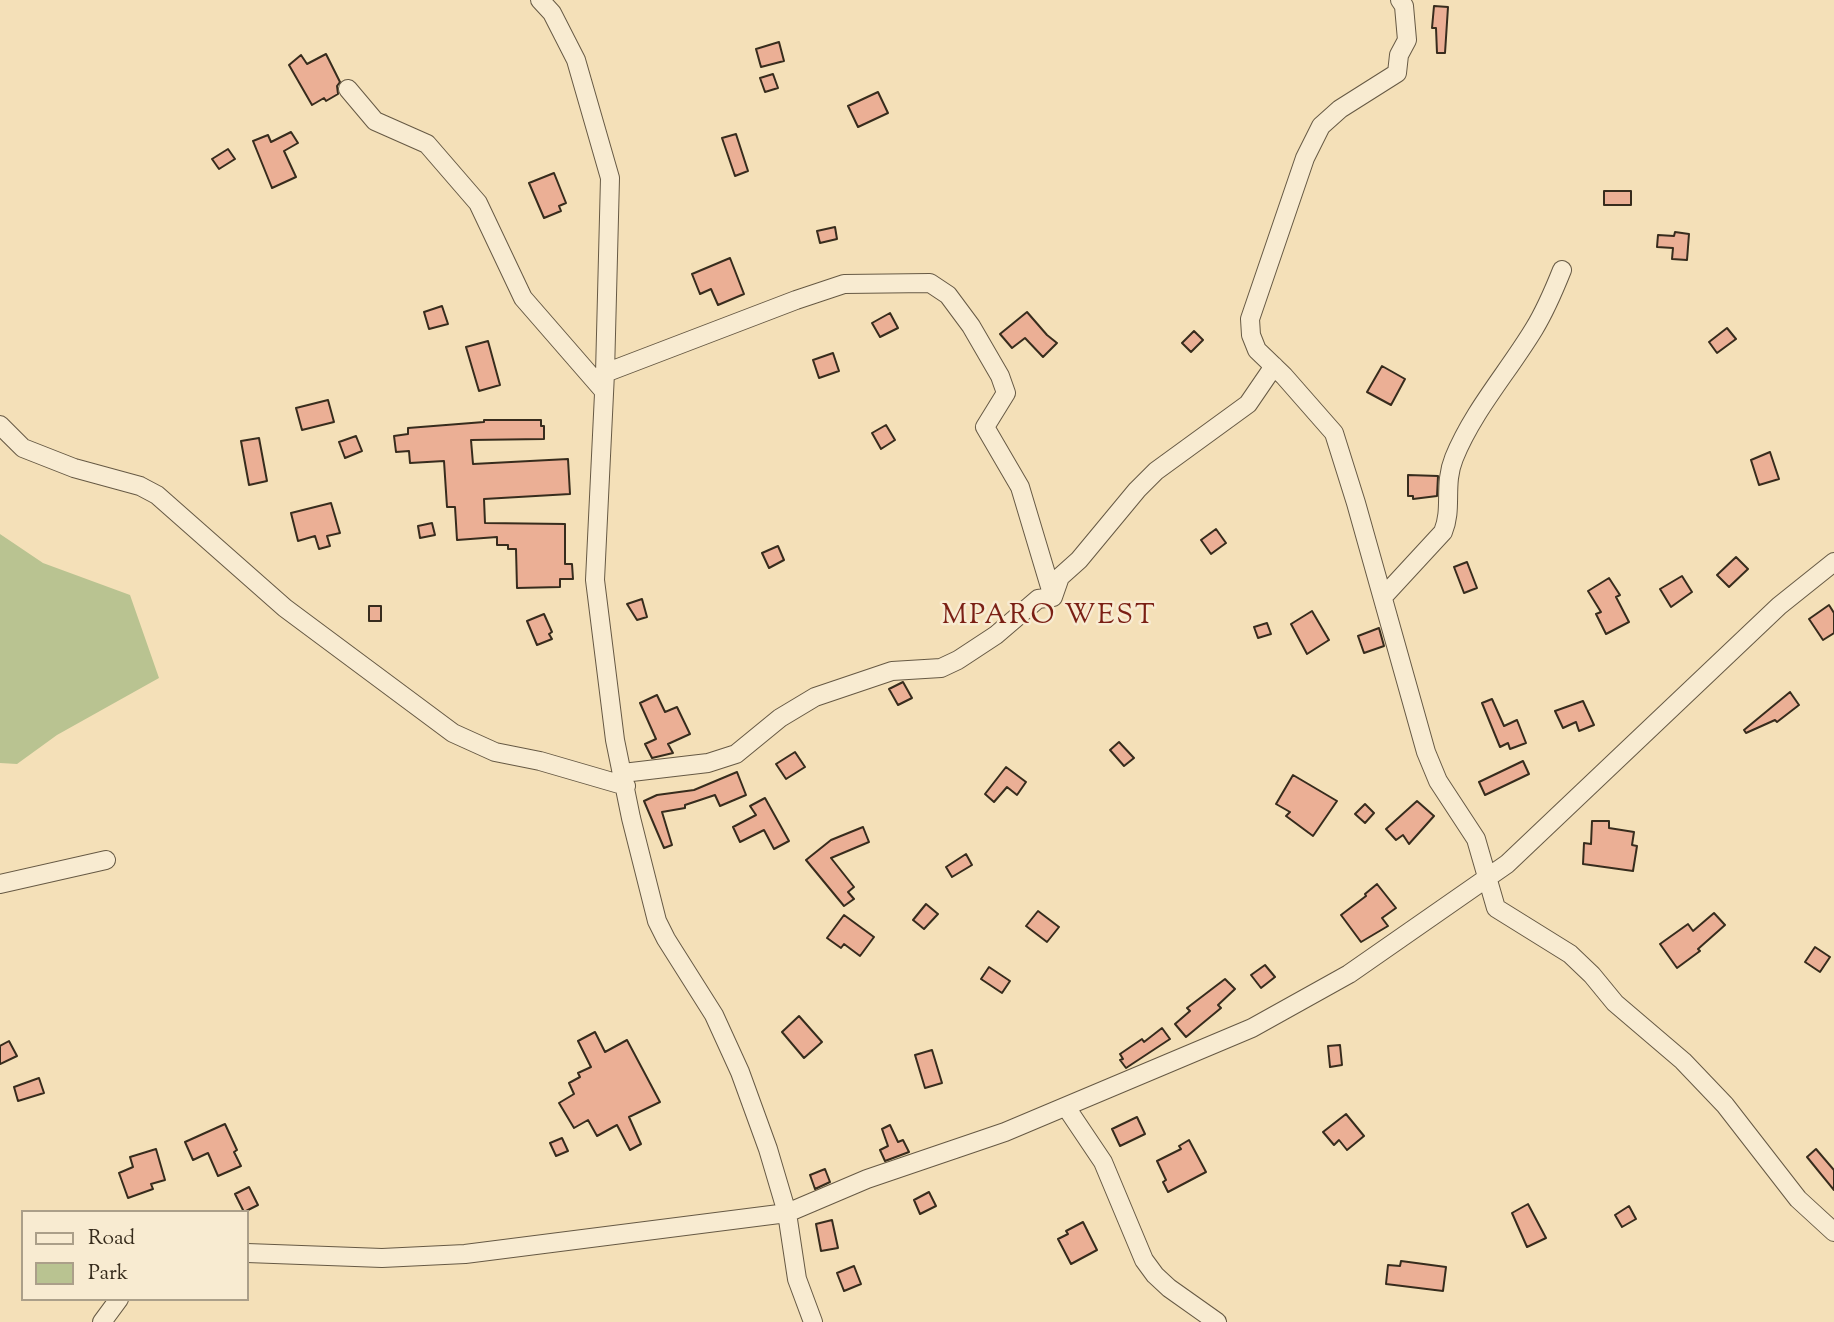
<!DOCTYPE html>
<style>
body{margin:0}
#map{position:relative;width:1834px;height:1322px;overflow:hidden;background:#f4e0b8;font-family:"Sorts Mill Goudy",serif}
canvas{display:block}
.legend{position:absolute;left:21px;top:1210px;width:228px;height:91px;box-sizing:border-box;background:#f8ebd1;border:2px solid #ab9f89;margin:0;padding:9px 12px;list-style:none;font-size:21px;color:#372c1d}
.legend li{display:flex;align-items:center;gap:14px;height:35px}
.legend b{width:35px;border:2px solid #ab9f89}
</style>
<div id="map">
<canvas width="1834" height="1322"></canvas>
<ul class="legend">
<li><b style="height:9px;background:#f8ebd1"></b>Road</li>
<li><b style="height:19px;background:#b9c391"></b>Park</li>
</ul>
</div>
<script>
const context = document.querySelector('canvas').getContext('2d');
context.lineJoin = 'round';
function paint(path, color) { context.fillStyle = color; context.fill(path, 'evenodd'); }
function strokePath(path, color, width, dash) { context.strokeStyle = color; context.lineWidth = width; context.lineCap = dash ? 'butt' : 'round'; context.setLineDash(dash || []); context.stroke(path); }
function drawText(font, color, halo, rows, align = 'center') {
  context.font = font + ' "Sorts Mill Goudy",serif'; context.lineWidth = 5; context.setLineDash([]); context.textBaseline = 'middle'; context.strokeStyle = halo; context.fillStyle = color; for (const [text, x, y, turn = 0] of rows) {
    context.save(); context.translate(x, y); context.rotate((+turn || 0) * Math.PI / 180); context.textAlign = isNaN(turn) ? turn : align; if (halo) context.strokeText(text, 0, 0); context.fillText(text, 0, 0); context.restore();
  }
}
paint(new Path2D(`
 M0,534l43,29 87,32 29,83 -102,57 -40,29 -17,-1z`), '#b9c391');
const building = new Path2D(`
 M1434,6l14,1 -3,46h-8l-1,-25h-4z
 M779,42l5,19 -23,6 -5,-18z
 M326,54l14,28 -3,4 1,8 -12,7 -2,-3 -12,7 -23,-40 12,-10 6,9z
 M773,74l5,14 -13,4 -5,-14z
 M878,92l10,21 -30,14 -10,-21z
 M291,132l7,11 -14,8 12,26 -24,11 -19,-47 15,-6 3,7z
 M736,134l12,37 -13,5 -13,-38z
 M228,149l7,10 -16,10 -7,-10z
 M554,173l12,30 -7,3 2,5 -17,7 -15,-35z
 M1604,191h27v14h-27z
 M835,227l2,12 -17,4 -3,-12z
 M1675,232l14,2 -2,26 -15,-1 1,-11 -16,-1 1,-12 16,1z
 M730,258l14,36 -26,11 -7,-16 -11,5 -8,-20z
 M442,306l6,18 -19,5 -5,-17z
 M1027,312l20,23 10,8 -14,14 -18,-19 -13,10 -12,-14z
 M890,313l8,15 -18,9 -8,-14z
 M1727,328l9,11 -19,14 -8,-11z
 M1194,331l9,9 -12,12 -9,-9z
 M488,341l12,44 -21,6 -13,-44z
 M833,353l6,18 -20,7 -6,-18z
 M1382,366l23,13 -14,26 -24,-13z
 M328,400l6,22 -32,8 -6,-22z
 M484,420h57v6h3v13l-73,1 2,24 95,-5 2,35 -86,5 1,24 80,1v40h7l1,15h-13v8l-43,1 -1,-39h-8v-4h-11v-8l-40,3 -2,-33h-8l-3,-46 -34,2 -1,-12 -13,1 -2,-16 14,-2v-6l76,-6z
 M886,425l9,15 -14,9 -9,-16z
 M356,436l6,15 -17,7 -6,-16z
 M259,438l8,43 -18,4 -8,-44z
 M1770,452l9,27 -20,6 -8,-25z
 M1408,475l30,1 -1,20 -24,3v-3h-5z
 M331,503l9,30 -13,3 3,10 -11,3 -4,-13 -17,5 -7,-28z
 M432,523l3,12 -15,3 -2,-12z
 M1216,529l10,14 -15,11 -10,-14z
 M778,546l6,14 -15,8 -7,-15z
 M1736,557l12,12 -19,18 -12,-12z
 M1467,562l10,26 -13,5 -10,-26z
 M1682,576l10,16 -21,15 -11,-18z
 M1609,578l11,17 -4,2 13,25 -23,12 -10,-20 5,-2 -13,-21z
 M642,599l5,18 -10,3 -10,-16z
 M1829,605l5,8v20l-11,7 -14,-21z
 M369,606h12v15h-12z
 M1312,611l17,29 -22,14 -16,-30z
 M544,614l8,18 -3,2 3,5 -15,6 -10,-24z
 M1267,623l4,11 -13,4 -4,-11z
 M1379,628l5,18 -20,7 -6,-17z
 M903,682l9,16 -14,7 -9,-16z
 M1790,692l9,13 -22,17 -2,-2 -29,13 -2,-3z
 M657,695l8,17 12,-5 13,27 -22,10 5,9 -21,5 -7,-14 11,-5 -16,-36z
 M1492,699l12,27 13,-6 9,23 -16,6 -2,-6 -8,4 -18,-44z
 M1583,701l11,24 -15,6 -3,-9 -13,6 -8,-17z
 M1119,742l15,16 -10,8 -14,-16z
 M795,752l10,15 -19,12 -10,-15z
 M1523,761l6,13 -44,21 -6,-13z
 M1006,767l20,15 -9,13 -10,-8 -13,15 -9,-8z
 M737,772l9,23 -26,11 -5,-11 -30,10v3l-23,4 10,33 -8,3 -20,-47 13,-6 37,-5z
 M1293,775l44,26 -24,35 -27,-20 4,-4 -14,-8z
 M765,798l24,43 -15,8 -10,-19 -24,12 -7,-15 23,-12 -6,-9z
 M1417,801l17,15 -25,28 -6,-9 -7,5 -10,-11z
 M1365,804l9,9 -9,10 -10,-9z
 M1592,821h17v7l25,4 -2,13 5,1 -4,25 -50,-7 1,-21 7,1z
 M863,827l6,15 -38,16 23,29 -6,5 6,7 -10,7 -38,-46 25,-20z
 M966,854l6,11 -20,12 -6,-10z
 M1377,884l19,24 -14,10 6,8 -27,16 -20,-27 25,-19 -1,-2z
 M926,904l12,10 -14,15 -11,-9z
 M1038,911l21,16 -12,15 -21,-16z
 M1714,913l11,12 -27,24 2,2 -23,17 -17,-24 28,-20 5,7z
 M844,915l30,22 -14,19 -16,-12 -3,4 -14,-10z
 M1815,947l15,10 -10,15 -15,-10z
 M1265,965l10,12 -14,11 -10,-13z
 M989,967l21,14 -8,12 -21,-14z
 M1225,979l10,10 -17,16 3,3 -35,29 -11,-13 15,-13 -3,-3z
 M799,1016l23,26 -18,16 -22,-26z
 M1162,1028l8,11 -44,29 -6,-8 3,-1 -3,-5 22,-15 2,3z
 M595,1032l10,20 22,-12 33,62 -31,15 12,27 -11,6 -13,-25 -20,11 -9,-16 -14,8 -15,-25 15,-9 -5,-11 11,-6 -2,-4 13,-6 -13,-26z
 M9,1041l8,15 -17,8v-18z
 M1340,1045l2,20 -12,2 -2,-21z
 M932,1050l10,33 -17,5 -10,-33z
 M39,1078l5,15 -26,8 -4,-14z
 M1346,1114l18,22 -17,14 -8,-10 -5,5 -11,-13z
 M1137,1117l8,17 -25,12 -8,-17z
 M225,1124l12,26 -3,2 7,14 -23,10 -10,-23 -15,7 -8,-18z
 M890,1125l8,17 5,-2 6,12 -24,9 -5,-11 8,-4 -6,-17z
 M562,1138l6,13 -12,5 -6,-13z
 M1189,1140l17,32 -38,20 -5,-10 3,-2 -9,-19 24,-12 -2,-3z
 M156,1149l9,31 -14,4 2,5 -25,9 -9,-25 14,-6 -3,-10z
 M1816,1149l18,21v20l-27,-33z
 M825,1169l5,13 -15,7 -5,-14z
 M249,1187l9,18 -14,7 -9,-18z
 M929,1192l7,14 -16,8 -6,-14z
 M1528,1204l18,34 -19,9 -15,-34z
 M1629,1206l7,13 -14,8 -7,-12z
 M832,1220l6,28 -17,3 -5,-27z
 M1083,1222l14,28 -26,14 -13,-25 10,-5 -2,-3z
 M1401,1261l45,6 -3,24 -57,-7 2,-19 12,1z
 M854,1266l7,18 -17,7 -7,-18z`);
paint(building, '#ebaf95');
strokePath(building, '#372c1d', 2);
const minor = new Path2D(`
 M540,0l12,13 24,47 34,118 -5,195 -10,207 20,160 16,78 26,103 9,18 48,76 26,57 28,77 19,64 10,66 16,43
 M1400,0l4,6 3,34 -8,15 -2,18 -57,36 -19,17 -16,32 -55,161 1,16 6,15 27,26 50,57 22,70 70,249 12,29 38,58 20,69 74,46 22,21 23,28 68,58 42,44 73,94 36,33
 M348,89l27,32 52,23 51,59 45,95 80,92
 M605,373l191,-73 48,-16 86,-1 18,12 23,31 29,50 6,17 -21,34 35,60 33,110
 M0,425l23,23 51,20 66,18 17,9 128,113 168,125 42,19 45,9 86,25
 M1383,597l60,-65c10,-24 0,-47 11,-74 19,-47 54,-86 80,-129 11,-18 20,-39 28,-59
 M623,773l85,-10 28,-9 44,-36 35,-21 77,-26 49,-3 17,-8 38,-25 42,-36 15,-2 7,-20 19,-17 58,-70 19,-19 92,-67 26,-38
 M0,884l106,-24
 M1066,1107l37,55 41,98 11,15 14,13 48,34
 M247,1253l135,5 83,-4 322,-41 80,-34 138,-47 247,-104 97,-54 158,-110 272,-258 55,-44
 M102,1322l17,-23`);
strokePath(minor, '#665944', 20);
strokePath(minor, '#f8ebd1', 18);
context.letterSpacing = '2px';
drawText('28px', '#7a1f14', '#f8ebd1', [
 ["MPARO WEST",1049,618]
]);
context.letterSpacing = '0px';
</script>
